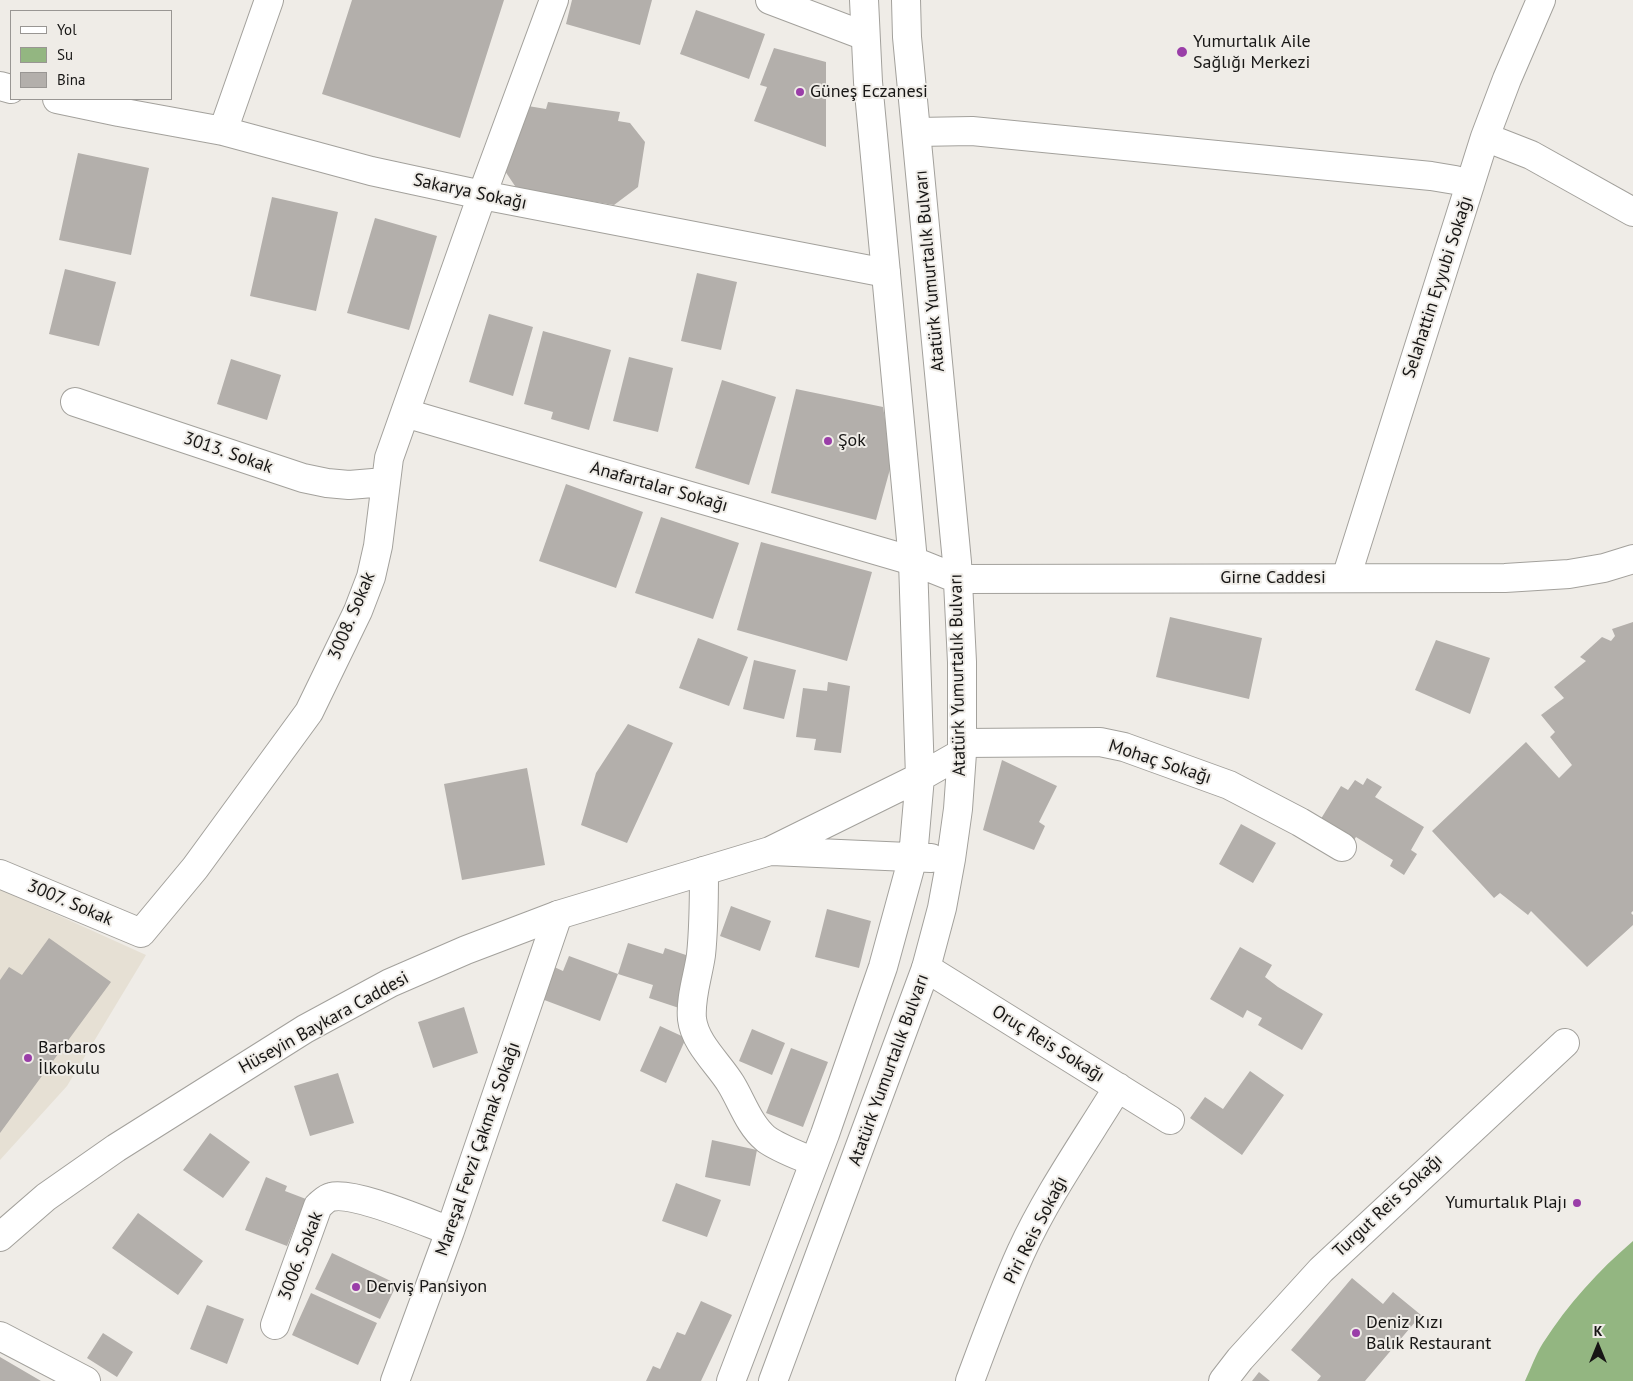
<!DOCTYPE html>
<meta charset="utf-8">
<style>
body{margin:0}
#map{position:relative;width:1633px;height:1381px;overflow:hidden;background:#efece7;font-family:"PT Sans",sans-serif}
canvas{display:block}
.legend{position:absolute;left:10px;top:10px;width:162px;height:90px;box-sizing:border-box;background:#efece7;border:1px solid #999693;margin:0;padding:6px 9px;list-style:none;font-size:15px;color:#171615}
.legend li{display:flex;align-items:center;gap:10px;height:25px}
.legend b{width:25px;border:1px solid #999693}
.north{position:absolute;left:1573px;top:1321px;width:50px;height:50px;-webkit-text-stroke:4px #efece7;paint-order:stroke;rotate:0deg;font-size:14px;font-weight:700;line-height:20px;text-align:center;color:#171615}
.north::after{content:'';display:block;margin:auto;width:18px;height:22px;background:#171615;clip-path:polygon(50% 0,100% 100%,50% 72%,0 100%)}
</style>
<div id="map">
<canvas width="1633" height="1381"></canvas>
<ul class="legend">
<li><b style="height:6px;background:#fff"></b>Yol</li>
<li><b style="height:14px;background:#93b681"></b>Su</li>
<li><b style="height:14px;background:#b3afab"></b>Bina</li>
</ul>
<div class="north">K</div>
</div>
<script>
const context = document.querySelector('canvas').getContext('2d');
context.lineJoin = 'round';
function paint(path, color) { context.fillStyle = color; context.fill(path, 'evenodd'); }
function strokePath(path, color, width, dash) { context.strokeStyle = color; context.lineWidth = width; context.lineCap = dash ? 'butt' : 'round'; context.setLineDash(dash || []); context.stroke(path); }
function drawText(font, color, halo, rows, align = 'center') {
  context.font = font + ' "PT Sans",sans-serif'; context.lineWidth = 4; context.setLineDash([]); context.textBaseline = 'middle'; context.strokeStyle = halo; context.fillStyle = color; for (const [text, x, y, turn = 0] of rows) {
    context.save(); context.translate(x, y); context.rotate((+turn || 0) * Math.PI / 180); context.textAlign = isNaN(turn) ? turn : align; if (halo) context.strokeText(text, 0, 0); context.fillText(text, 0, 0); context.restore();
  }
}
paint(new Path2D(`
 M0,889l146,66 -79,131 -67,74z`), '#e6e0d4');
paint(new Path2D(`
 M1633,1241v140h-108c6,-13 11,-27 18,-38 25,-39 55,-72 90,-102z`), '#93b681');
paint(new Path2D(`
 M352,0h152l-44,138 -138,-44z
 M572,0h80l-12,45 -74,-21z
 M696,10l69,24 -16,45 -69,-25z
 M774,48l52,14v85l-72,-26 13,-34 -7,-2z
 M548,102l72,10 -2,9 12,2 15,19 -7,45 -24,18 -97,-16 -12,-18 23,-65 18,3z
 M78,153l71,15 -18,87 -72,-15z
 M272,197l66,15 -22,99 -66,-15z
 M375,218l62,18 -28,94 -62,-17z
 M65,269l51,13 -17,64 -50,-12z
 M697,273l40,9 -16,68 -40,-9z
 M489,314l44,13 -20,69 -44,-14z
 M543,331l68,19 -22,80 -38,-11 2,-7 -29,-8z
 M629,357l44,11 -15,64 -45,-11z
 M231,359l50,16 -14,45 -50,-16z
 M722,380l54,17 -27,88 -54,-17z
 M796,389l87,18 9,55 -16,58 -105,-27z
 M566,484l77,28 -27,76 -77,-27z
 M661,517l78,26 -26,76 -78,-26z
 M761,542l111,30 -25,89 -110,-31z
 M1170,617l92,21 -13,61 -93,-22z
 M1633,622v289l-2,2 2,2v10l-46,42 -56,-56 -3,4 -28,-22 -6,5 -62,-67 94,-89 33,36 13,-13 -22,-28 5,-5 -14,-17 23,-17 -10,-11 32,-26 -6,-4 22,-20 9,4 4,-5 -3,-7z
 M698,638l50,19 -19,49 -50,-18z
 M1436,640l54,18 -20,56 -55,-24z
 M754,660l42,10 -12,49 -41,-10z
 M828,682l22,4 -9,67 -27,-3 2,-11 -20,-2 7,-49 24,3z
 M628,724l45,19 -46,100 -46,-18 15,-52z
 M1002,760l55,26 -18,36 6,4 -11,24 -51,-20z
 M527,768l18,97 -83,15 -18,-96z
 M1367,778l15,9 -7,10 49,30 -13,23 6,4 -13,21 -14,-9 3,-6 -37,-23 -4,6 -33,-21 22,-36 7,4 7,-10 8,5z
 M1241,824l35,19 -23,40 -34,-19z
 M731,906l40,15 -11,30 -40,-15z
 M827,909l44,12 -12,47 -44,-11z
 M49,938l62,44 -111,151v-153l9,-13 13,8z
 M628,943l35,11 2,-6 30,10 -16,50 -30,-10 4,-13 -35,-11z
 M1240,947l32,18 -7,12 13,10 45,27 -21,36 -44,-25 4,-7 -15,-8 -4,8 -33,-19z
 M569,956l49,18 -18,47 -61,-23 13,-32 11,5z
 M464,1007l14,46 -45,15 -15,-46z
 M660,1026l26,12 -20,45 -26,-12z
 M752,1029l33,14 -13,32 -33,-14z
 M791,1048l37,14 -25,65 -37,-14z
 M1250,1071l34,24 -42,60 -52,-37 15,-21 18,12z
 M338,1073l16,50 -44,13 -16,-50z
 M210,1133l40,29 -27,36 -40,-28z
 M712,1140l45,10 -7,36 -45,-9z
 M266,1177l21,9 -2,5 21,8 -19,47 -42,-16z
 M676,1183l45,17 -14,37 -45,-16z
 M138,1213l65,48 -25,34 -66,-47z
 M332,1253l65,31 -17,35 -65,-30z
 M1352,1278l31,26 10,-12 28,23 -56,66h-48l4,-5 -30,-26z
 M311,1293l66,30 -19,42 -66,-30z
 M701,1301l31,14 -31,66h-55l7,-15 7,3 17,-37 8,3z
 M207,1305l37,14 -17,45 -37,-15z
 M103,1333l30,19 -16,25 -30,-19z
 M0,1357l41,24h-41z
 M1259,1372l11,9h-18z`), '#b3afab');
const street = new Path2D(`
 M770,0l95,36
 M0,86l11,3
 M57,99l62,13 104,19 148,40 111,24 404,78
 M223,131l46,-131
 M917,132l55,-1 459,45 24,4 15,5
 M1485,137l46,18 102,57
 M75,402l228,76 24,5 22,2 36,-3
 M405,413l508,148
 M1346,578l139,-441 22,-58 34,-79
 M962,743l138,-1 24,5 105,38 71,37 42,25
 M704,871c0,28 0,56 -3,84 -3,21 -11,43 -9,64 3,25 27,45 39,65 11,18 18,41 35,55 14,10 32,16 48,23
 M0,874l141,59 54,-65 114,-156 49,-101 13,-34 7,-31 11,-88 93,-263 72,-195
 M926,968l244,152
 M275,1325l43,-119c4,-3 8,-8 13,-9 23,-6 94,25 119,34
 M0,1336l86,45
 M395,1381l55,-150 108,-316
 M970,1381c16,-43 32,-87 51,-129 26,-57 64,-111 97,-165
 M1223,1381l17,-22 81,-89 244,-227`);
const secondary = new Path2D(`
 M913,561l45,18 547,-1 64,-4 35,-6 29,-9
 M772,851l159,7
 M0,1237l46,-40 70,-49 189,-119 85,-46 76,-33 92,-35 212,-64 150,-74 42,-24
 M731,1381l94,-247 58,-167 30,-110 7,-80 -7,-216 -45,-479 -4,-82
 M773,1381l153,-413 16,-60 9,-49 7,-50 4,-56v-91l-5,-100 -50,-525 -1,-37`);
strokePath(street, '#a3a19c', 30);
strokePath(secondary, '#a3a19c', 30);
strokePath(street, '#fff', 28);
strokePath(secondary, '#fff', 28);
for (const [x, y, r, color] of [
 [1182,52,6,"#9a3ea8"],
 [800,92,5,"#9a3ea8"],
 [828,441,5,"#9a3ea8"],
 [28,1058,5,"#9a3ea8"],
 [1577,1203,5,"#9a3ea8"],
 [356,1287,5,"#9a3ea8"],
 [1356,1333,5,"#9a3ea8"]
]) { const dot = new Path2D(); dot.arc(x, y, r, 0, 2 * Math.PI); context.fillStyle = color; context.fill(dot); strokePath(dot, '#efece7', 2); }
drawText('18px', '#171615', '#efece7', [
 ["Yumurtalık Aile",1193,42],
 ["Sağlığı Merkezi",1193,63],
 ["Güneş Eczanesi",810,92],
 ["Şok",838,441],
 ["Barbaros",38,1048],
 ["İlkokulu",38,1069],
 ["Yumurtalık Plajı",1567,1203,"right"],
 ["Derviş Pansiyon",366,1287],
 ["Deniz Kızı",1366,1323],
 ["Balık Restaurant",1366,1344]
], 'left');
drawText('18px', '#171615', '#efece7', [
 ["Sakarya Sokağı",470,192,12],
 ["Atatürk Yumurtalık Bulvarı",930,271,-95],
 ["Selahattin Eyyubi Sokağı",1438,287,-72],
 ["3013. Sokak",228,453,19],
 ["Anafartalar Sokağı",659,487,16],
 ["Girne Caddesi",1273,578],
 ["3008. Sokak",352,616,-67],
 ["Atatürk Yumurtalık Bulvarı",958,675,-91],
 ["Mohaç Sokağı",1160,762,18],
 ["3007. Sokak",70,903,23],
 ["Hüseyin Baykara Caddesi",324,1023,-29],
 ["Oruç Reis Sokağı",1048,1044,32],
 ["Atatürk Yumurtalık Bulvarı",889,1070,-70],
 ["Mareşal Fevzi Çakmak Sokağı",478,1149,-71],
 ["Turgut Reis Sokağı",1388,1206,-43],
 ["Piri Reis Sokağı",1036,1230,-63],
 ["3006. Sokak",301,1256,-69]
]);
</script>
